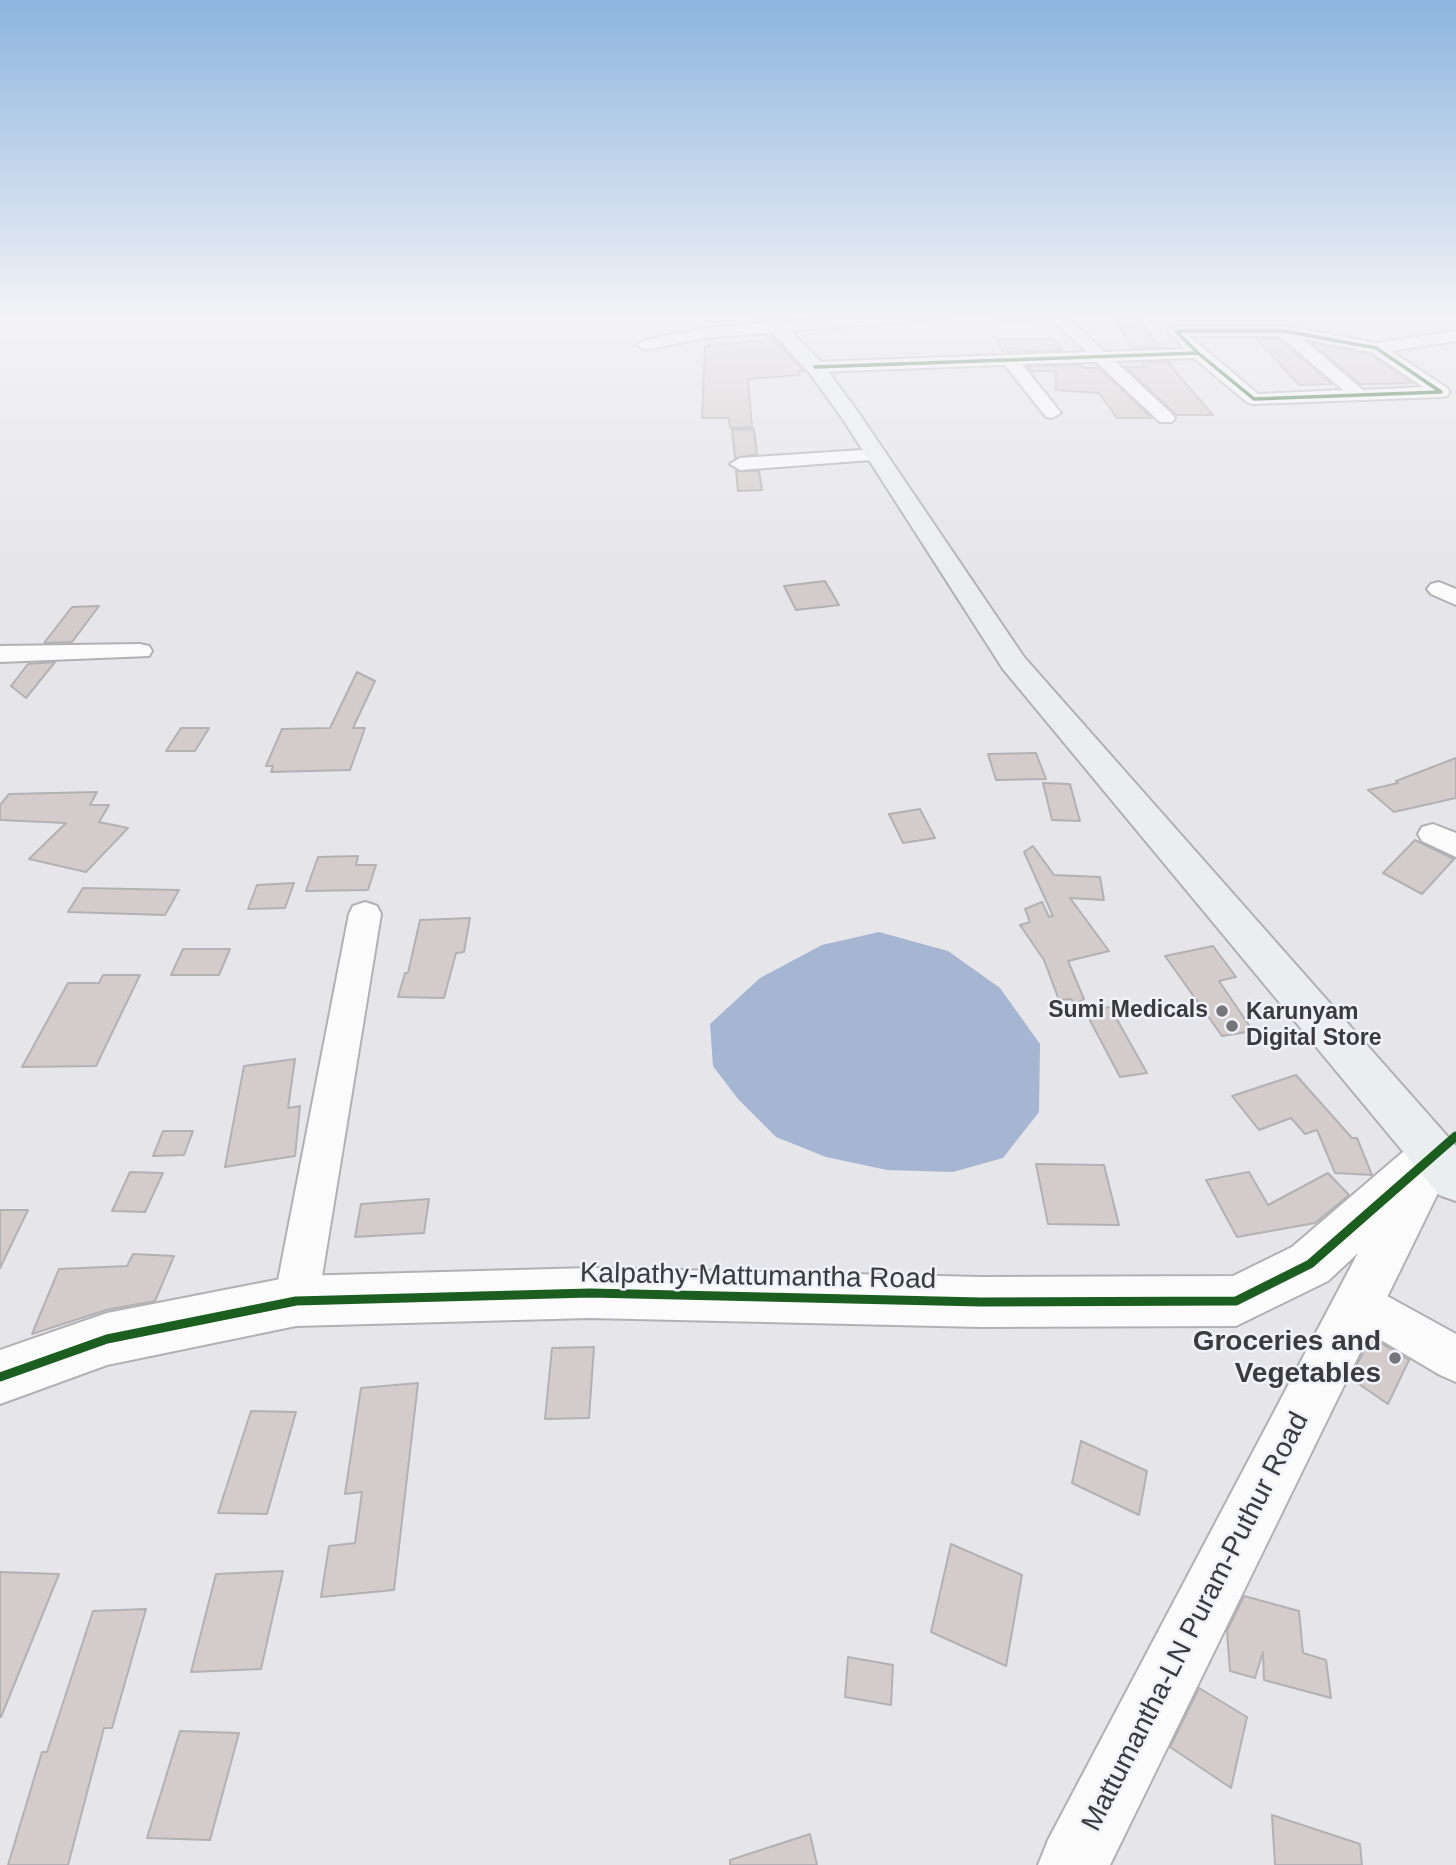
<!DOCTYPE html>
<style>
body{margin:0}
canvas{display:block;background:#e5e5ea}
</style>
<canvas width="1456" height="1865"></canvas>
<script>
const context = document.querySelector('canvas').getContext('2d');
context.lineJoin = 'round';
function paint(path, color) { context.fillStyle = color; context.fill(path, 'evenodd'); }
function strokePath(path, color, width, dash) { context.strokeStyle = color; context.lineWidth = width; context.lineCap = dash ? 'butt' : 'round'; context.setLineDash(dash || []); context.stroke(path); }
function drawText(font, color, halo, rows, align = 'center') {
  context.font = font + ' Arial,sans-serif'; context.lineWidth = 5; context.setLineDash([]); context.textBaseline = 'middle'; context.strokeStyle = halo; context.fillStyle = color; for (const [text, x, y, turn = 0] of rows) {
    context.save(); context.translate(x, y); context.rotate((+turn || 0) * Math.PI / 180); context.textAlign = isNaN(turn) ? turn : align; if (halo) context.strokeText(text, 0, 0); context.fillText(text, 0, 0); context.restore();
  }
}
paint(new Path2D(`
 M879,932l69,19 52,37 40,56 -1,68 -36,46 -50,14 -66,-2 -61,-13 -50,-20 -38,-38 -25,-33 -3,-42 50,-46 62,-33z`), '#a6b6d2');
const building = new Path2D(`
 M1111,313h24l24,34 -26,1z
 M770,335l34,36h-6l2,4 -52,4 4,48 -22,1 -1,-10h-27l3,-72 61,-6v-4z
 M996,339h58l7,11 -57,2z
 M1257,339h22l53,45 -33,1z
 M1312,343l58,11 42,29 -52,1z
 M1169,362l6,9 38,44h-37l-50,-48h19l-3,-4z
 M1081,365l2,3h16l53,50h-35l-18,-25 -43,-3v-19h-25l-4,-5z
 M754,429l3,25 -22,4 -3,-28z
 M736,471h23l3,19 -24,1z
 M825,581l14,24 -43,5 -12,-24z
 M99,606l-27,36 -28,1 28,-36z
 M55,662l-29,36 -15,-12 17,-22z
 M357,672l18,9 -22,47h12l-15,42 -79,2 2,-6h-7l16,-37 48,-1z
 M181,728h28l-14,23h-29z
 M1036,753l10,26 -50,1 -8,-26z
 M1456,758v40l-62,14 -26,-22 30,-7 -2,-2z
 M1043,783l27,1 10,37 -28,-1z
 M97,792l-7,13h19l-10,17 29,6 -42,44 -57,-13 37,-36 -66,-3v-15l9,-11z
 M920,809l15,29 -32,5 -14,-29z
 M1415,840l39,19 -32,35 -39,-21z
 M1033,846l21,29 46,2 4,23 -34,-2 39,53 -41,10 16,38 -9,5 -4,-5 -12,1 -15,-40 -24,-35 10,-3 -5,-13 17,-7 7,15 4,-1 -29,-64z
 M358,856l-2,9h20l-8,25 -62,1 12,-34z
 M294,883l-9,25 -37,1 9,-24z
 M83,888l96,2 -14,25 -97,-3z
 M470,918l-6,34 -8,1 -12,45 -46,-1 7,-24h3l12,-53z
 M1213,946l23,31 -17,4 34,50 -31,5 -57,-80z
 M183,949h47l-11,26h-48z
 M103,975h37l-44,91 -74,1 46,-84h31z
 M1110,1007l37,66 -27,4 -35,-66z
 M295,1059l-7,49 12,-2 -5,50 -70,11 19,-101z
 M1296,1075l56,63h5l15,37 -37,-2 -18,-43 -12,4 -14,-16 -32,12 -27,-34z
 M163,1131h30l-9,24 -31,1z
 M1036,1164l68,1 15,60 -71,-1z
 M130,1172l33,1 -18,39 -33,-1z
 M1249,1172l19,33 60,-32 21,22 -34,28 -78,14 -31,-57z
 M429,1199l-5,34 -69,4 6,-33z
 M0,1210h28l-28,58z
 M133,1254l41,2 -19,45 -49,9 -74,24 27,-65 68,-3z
 M1371,1337l38,23 -21,44 -38,-26z
 M594,1347l-5,71 -44,1 7,-71z
 M418,1383l-24,207 -73,7 8,-51 26,-3 7,-51 -17,2 16,-106z
 M251,1411l45,1 -29,102 -49,-1z
 M1081,1441l66,30 -8,44 -67,-32z
 M951,1544l71,31 -16,91 -75,-34z
 M283,1571l-22,98 -70,3 25,-98z
 M0,1572l59,2 -58,143h-1z
 M1244,1596l55,15 4,42 23,7 5,38 -67,-18 -1,-28 -8,26 -25,-7 -3,-40z
 M146,1609l-34,119h-8l-36,137h-60l34,-113h5l46,-141z
 M848,1657l45,8 -2,40 -46,-8z
 M1199,1688l48,29 -16,71 -61,-41z
 M180,1731l59,2 -29,107 -63,-2z
 M1272,1815l88,29 2,21h-87z
 M810,1834l7,31h-87v-5z`);
paint(building, '#d4cbcb');
strokePath(building, '#b3b1b3', 2);
const minor = new Path2D(`
 M893,313h66l-7,4 -246,21 -61,12 -8,-5 8,-5 61,-12z
 M997,313h66l41,39 81,-3 -17,-18 8,-5h108l92,17 80,-12v10l-65,10 56,37 3,4 -3,4 -6,1 -187,7 -6,-1 -54,-45 -79,3 57,53 3,4 -3,4h-12l-64,-60 -74,2 39,49 -9,5 -6,-1 -41,-52 -190,7 -8,-5 8,-5 272,-10 -36,-33 -48,1 -5,-1zM1189,336h91l63,54 -85,4zM1303,339l68,13 52,35 -60,3z
 M877,449l7,2 3,4 -3,4 -144,11 -10,-6 10,-6z
 M1439,582l17,7v16l-25,-11 -4,-5 4,-5z
 M140,644l9,2 3,5 -3,5 -149,6v-16z
 M1433,824l23,9v24l-34,-16 -4,-7 4,-7z
 M365,902l12,4 4,8 -63,387 -6,15 -16,7 -16,-7 -6,-15 75,-387 4,-8z
 M1358,1280l98,54v48l-16,-7 -98,-58 -6,-15 6,-15z`);
const tertiary = new Path2D(`
 M1434,1133l16,6 6,17 -346,709h-72l10,-25 310,-587 -30,28 -92,45 -255,1 -391,-9 -294,8 -189,39 -107,39v-54l107,-37 189,-37 294,-8 391,9 252,-1 59,-29 126,-108z`);
const secondary = new Path2D(`
 M754,313l25,2 4,9 39,39 36,49 166,245 432,489v55l-17,-6 -436,-526 -161,-251 -34,-47 -39,-41 -4,-8z`);
strokePath(minor, '#b1b1b5', 4);
strokePath(tertiary, '#b1b1b5', 4);
strokePath(secondary, '#b1b1b5', 4);
paint(minor, '#fbfbfc');
paint(tertiary, '#fbfbfc');
paint(secondary, '#ebeef0');
strokePath(new Path2D(`
 M1176,331h108l92,17 65,44 -187,7 -56,-46z
 M815,367l383,-14`), '#1b5e20', 3.5);
strokePath(new Path2D(`
 M0,1377l107,-38 189,-38 294,-8 391,9 255,-1 74,-37 146,-128`), '#1b5e20', 9);
const sky = context.createLinearGradient(0, 0, 0, 574);
sky.addColorStop(0, '#8db5df');
sky.addColorStop(0.55, '#f3f3f6');
sky.addColorStop(1, '#f3f3f600');
context.fillStyle = sky;
context.fillRect(0, 0, 1456, 574);
for (const [x, y, r, color] of [
 [1222,1011,7,"#76767a"],
 [1232,1026,7,"#76767a"],
 [1395,1358,7,"#76767a"]
]) { const dot = new Path2D(); dot.arc(x, y, r, 0, 2 * Math.PI); context.fillStyle = color; context.fill(dot); strokePath(dot, '#f1f1f9', 2.5); }
drawText('bold 23px', '#3b3b3e', '#f1f1f9', [
 ["Sumi Medicals",1208,1011],
 ["Karunyam",1246,1013,"left"],
 ["Digital Store",1246,1039,"left"]
], 'right');
drawText('28px', '#3b3b3e', '#f1f1f9', [
 ["Kalpathy-Mattumantha Road",758,1277,1],
 ["Mattumantha-LN Puram-Puthur Road",1196,1622,-63]
]);
drawText('bold 28px', '#3b3b3e', '#f1f1f9', [
 ["Groceries and",1381,1342],
 ["Vegetables",1381,1374]
], 'right');
</script>
